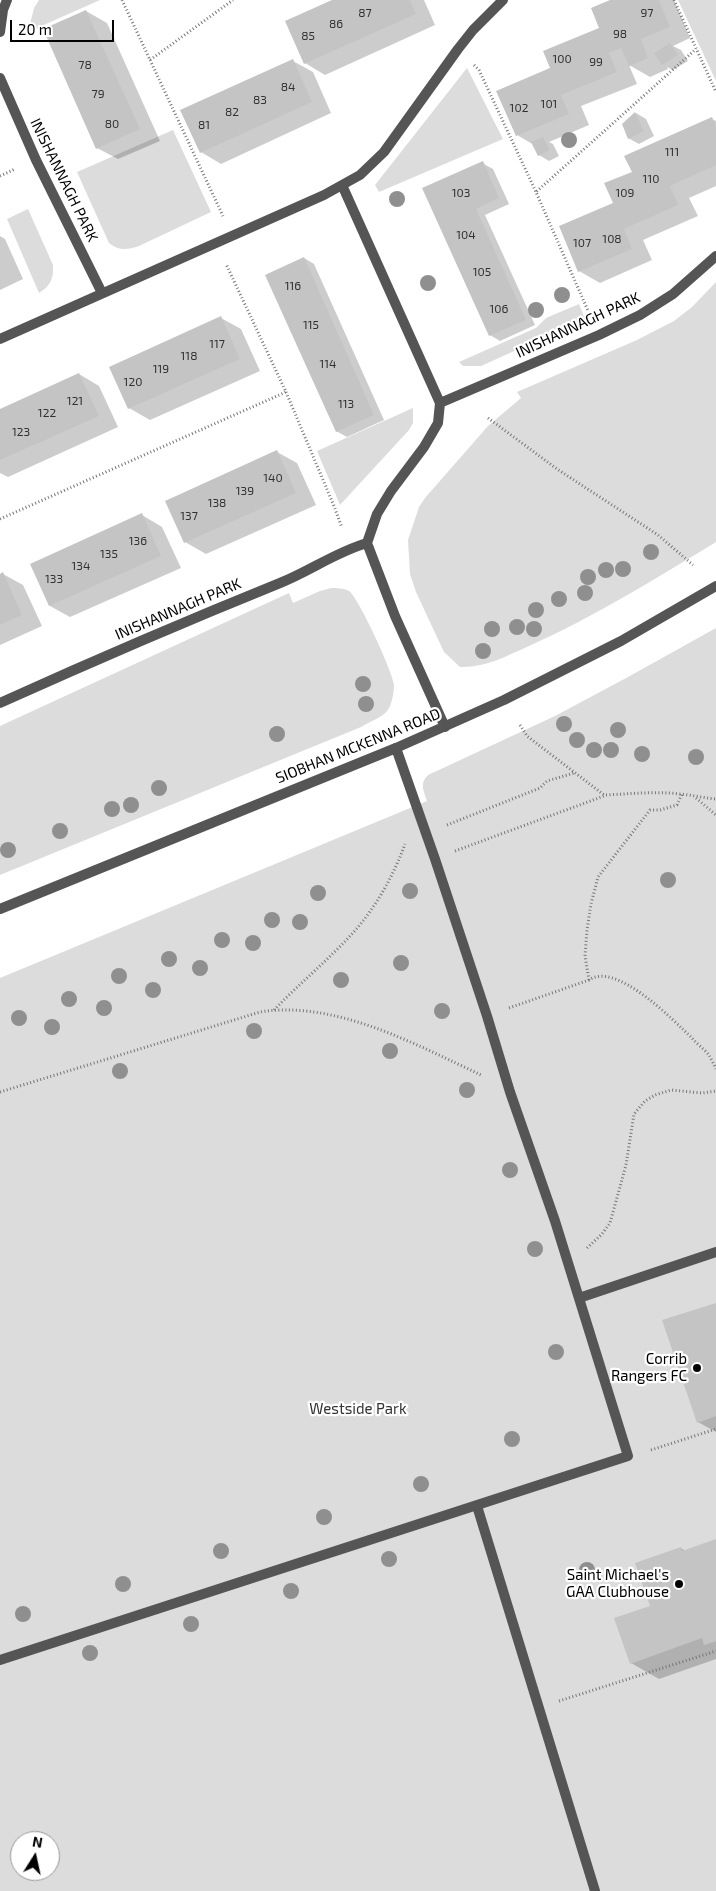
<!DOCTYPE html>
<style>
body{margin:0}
#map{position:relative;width:716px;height:1891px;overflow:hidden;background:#fff;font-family:"Exo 2",sans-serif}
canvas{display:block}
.north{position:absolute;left:10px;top:1831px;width:50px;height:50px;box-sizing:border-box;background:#fff;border:1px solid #999;border-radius:50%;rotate:10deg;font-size:14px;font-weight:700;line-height:20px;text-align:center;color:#000}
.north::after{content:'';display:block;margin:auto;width:18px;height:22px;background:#000;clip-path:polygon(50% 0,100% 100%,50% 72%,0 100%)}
.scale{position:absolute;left:10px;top:20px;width:104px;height:22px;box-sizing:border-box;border:2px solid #000;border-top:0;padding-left:6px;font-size:15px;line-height:18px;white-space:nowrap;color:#000;-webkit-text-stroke:4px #fff;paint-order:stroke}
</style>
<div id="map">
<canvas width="716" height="1891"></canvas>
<div class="north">N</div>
<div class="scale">20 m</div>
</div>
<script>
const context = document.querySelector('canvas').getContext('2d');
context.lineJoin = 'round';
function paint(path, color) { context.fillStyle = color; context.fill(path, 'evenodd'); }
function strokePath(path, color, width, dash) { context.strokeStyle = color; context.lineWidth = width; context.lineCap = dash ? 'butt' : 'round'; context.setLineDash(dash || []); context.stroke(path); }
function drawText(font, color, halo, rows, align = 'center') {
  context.font = font + ' "Exo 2",sans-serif'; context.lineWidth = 4.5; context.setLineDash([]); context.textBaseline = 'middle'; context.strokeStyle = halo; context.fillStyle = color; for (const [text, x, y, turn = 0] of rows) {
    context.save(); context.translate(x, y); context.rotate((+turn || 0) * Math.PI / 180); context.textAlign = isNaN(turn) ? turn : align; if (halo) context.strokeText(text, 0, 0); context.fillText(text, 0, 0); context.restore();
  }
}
paint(new Path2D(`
 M39,0h61l-72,32 6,-24z
 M678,0h38v81z
 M467,68l36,71 -124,53 -4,-7z
 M173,130l38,82 -72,34c-12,4 -20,5 -30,-3l-32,-71z
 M28,209l25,56c1,14 -3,21 -14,28l-32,-74z
 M716,282v260c-61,37 -122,75 -187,104 -23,10 -44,22 -69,21l-16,-15 -28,-60 -6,-18 -2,-34 11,-33 6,-9 63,-72 33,-28 -4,-6 120,-52 37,-19 18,-14z
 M579,304l6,15 -104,47h-18l-4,-4 77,-34 10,-10z
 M413,408v15l-4,7 -69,75 -23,-54z
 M331,588c6,0 13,0 18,3 10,7 44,82 45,94 0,7 -2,20 -7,26 -5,7 -19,11 -26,16l-361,148v-149l289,-133 4,10 27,-12z
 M716,628v1263h-716v-913l427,-177c-3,-10 -8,-17 1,-26l127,-59 73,-39zM20,1841h30v30h-30z`), '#dcdcdc');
paint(new Path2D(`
 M335,0h89l11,25 -110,50 -20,-12z
 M613,0h61l16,38 -17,8 8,4 7,11 -15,9 -6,-3 1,2 -18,8 -21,-12 8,19 -56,22 8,19 -40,17 4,2 6,12 -10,5 -10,-6 -5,-10 -17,-10 35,-66 49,-40z
 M86,11l21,12 53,118 -42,18 -21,-11z
 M293,61l20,11 18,41 -110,51 -20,-12z
 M636,113l10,6 8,17 -15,8 -11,-6z
 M712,119l4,2v65l-27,12 9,18 -55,24 9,20 -52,23 -21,-12 54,-99z
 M482,163l11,6 16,35 -24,11 50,110 -35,16 -10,-6 -66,-146z
 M0,236l5,3 18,40 -23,11z
 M304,258l10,6 70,156 -37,17 -11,-6z
 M221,318l20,11 19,42 -110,49 -21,-12 -18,-41z
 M79,374l20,12 19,41 -110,50 -8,-4v-63z
 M277,452l20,11 19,42 -110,49 -21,-12 -18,-40z
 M142,515l20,12 19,41 -111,49 -20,-11 -18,-42z
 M3,574l20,11 19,41 -42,19v-70z
 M716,1305v127l-18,-10z
 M716,1540v119l-57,20 -28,-16 21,-56 29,-59 4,3z`), '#0003');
paint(new Path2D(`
 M332,0h78l6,14 -112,50 -19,-43z
 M610,0h49l11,27 -29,12 7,19 -19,8 -8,-18 -12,5 8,19 -56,23 8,19 -53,22 -20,-45 54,-23 -7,-17 56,-23 -8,-20z
 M86,10l54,119 -44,20 -53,-120z
 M670,43l8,12 -16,10 -8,-12z
 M293,59l19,43 -112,51 -20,-43z
 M635,112l9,19 -16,8 -6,-15z
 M712,117l4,10v38l-46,21 8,19 -54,24 8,20 -54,23 -19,-46 54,-23 -9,-20 28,-11 -8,-16z
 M543,137l7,13 -12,6 -7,-14z
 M483,161l16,37 -23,11 50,111 -37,16 -67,-148z
 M304,257l70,158 -38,17 -71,-157z
 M221,316l19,43 -112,50 -19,-42z
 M79,373l20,43 -99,44v-51z
 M277,450l19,43 -112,50 -19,-42z
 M142,513l19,43 -112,50 -19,-42z
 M3,572l19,43 -22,10v-51z
 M716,1303v113l-19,7 -35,-103z
 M716,1539v102l-12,4 -2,-7 -72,26 -16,-46 36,-12 -15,-43 46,-16 1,4z`), '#c4c4c4');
strokePath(new Path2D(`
 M122,0l28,60 83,-60
 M674,0l42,92
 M150,60l73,156
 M474,65l5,5 57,122
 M0,176l15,-7
 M589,313l-53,-121 160,-143
 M286,392l48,114 8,22
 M488,418l69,51 101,66 35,30
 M0,519l286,-127 -60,-128
 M520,725l7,11 77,59c26,-1 51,-4 76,-1 12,1 24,4 36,5
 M696,798l20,17
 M447,825l93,-37 7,-7 27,-8
 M455,851l149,-55
 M589,980l-4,-24 2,-26 4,-26 7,-27 52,-67h10l17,-5 5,-11
 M509,1008l80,-28c27,-19 84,40 103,58 5,6 12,11 17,17 2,4 5,9 7,14
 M274,1010c25,-26 53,-49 77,-75 24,-26 42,-58 54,-91
 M0,1092l260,-80c75,-12 155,32 221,63
 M587,1248l15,-14 8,-11 16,-58 8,-51 11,-13 10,-6 16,-5 31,3 14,-2
 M651,1450l65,-21
 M559,1701l157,-50`), '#777', 3, [1, 2.5]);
strokePath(new Path2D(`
 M579,1298l137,-46
 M477,1506l118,385
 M0,1660l628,-204 -73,-235 -45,-129 -23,-76 -52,-157 -39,-111`), '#555', 10);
strokePath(new Path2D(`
 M0,32l3,-22 4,-10
 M0,78l36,82 66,133
 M342,185l98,218 -2,20 -14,24 -33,44 -14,23 -10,29 28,73 50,111
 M0,339l324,-144 36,-20 24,-23 74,-103 15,-19 30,-30
 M440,403l159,-68 41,-20 33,-21 43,-38
 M0,703c93,-42 186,-82 280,-120 30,-12 56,-31 87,-40`), '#555', 10);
strokePath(new Path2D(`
 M0,909l396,-161 108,-48 117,-59 95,-55`), '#555', 10);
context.fillStyle = '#8f8f8f';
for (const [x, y] of [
 [569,140],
 [397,199],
 [428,283],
 [562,295],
 [536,310],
 [651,552],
 [623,569],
 [606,570],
 [588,577],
 [585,593],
 [559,599],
 [536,610],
 [517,627],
 [492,629],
 [534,629],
 [483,651],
 [363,684],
 [366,704],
 [564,724],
 [618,730],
 [277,734],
 [577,740],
 [594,750],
 [611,750],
 [642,754],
 [696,757],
 [159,788],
 [131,805],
 [112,809],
 [60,831],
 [8,850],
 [668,880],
 [410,891],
 [318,893],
 [272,920],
 [300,922],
 [222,940],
 [253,943],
 [169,959],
 [401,963],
 [200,968],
 [119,976],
 [341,980],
 [153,990],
 [69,999],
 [104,1008],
 [442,1011],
 [19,1018],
 [52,1027],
 [254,1031],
 [390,1051],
 [120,1071],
 [467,1090],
 [510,1170],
 [535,1249],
 [556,1352],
 [512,1439],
 [421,1484],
 [324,1517],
 [221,1551],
 [389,1559],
 [587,1570],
 [123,1584],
 [291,1591],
 [23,1614],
 [191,1624],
 [90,1653]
]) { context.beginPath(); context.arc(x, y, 8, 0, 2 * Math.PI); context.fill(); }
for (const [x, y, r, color] of [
 [697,1368,5,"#000"],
 [679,1584,5,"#000"]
]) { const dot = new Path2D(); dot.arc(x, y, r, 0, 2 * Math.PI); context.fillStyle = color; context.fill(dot); strokePath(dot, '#fff', 2); }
drawText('12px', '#313131', null, [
 ["87",365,13],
 ["97",647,13],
 ["86",336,24],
 ["98",620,34],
 ["85",308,36],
 ["100",562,59],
 ["99",596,62],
 ["78",85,65],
 ["84",288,87],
 ["79",98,94],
 ["83",260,100],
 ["101",549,104],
 ["102",519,108],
 ["82",232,112],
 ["80",112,124],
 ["81",204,125],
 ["111",672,152],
 ["110",651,179],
 ["103",461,193],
 ["109",625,193],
 ["104",466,235],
 ["108",612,239],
 ["107",582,243],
 ["105",482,272],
 ["116",293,286],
 ["106",499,309],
 ["115",311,325],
 ["117",217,344],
 ["118",189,356],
 ["114",328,364],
 ["119",161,369],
 ["120",133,382],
 ["121",75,401],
 ["113",346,404],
 ["122",47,413],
 ["123",21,432],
 ["140",273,478],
 ["139",245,491],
 ["138",217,503],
 ["137",189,516],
 ["136",138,541],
 ["135",109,554],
 ["134",81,566],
 ["133",54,579]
]);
drawText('15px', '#000', '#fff', [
 ["INISHANNAGH PARK",64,180,64],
 ["INISHANNAGH PARK",578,325,-25],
 ["INISHANNAGH PARK",178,609,-23],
 ["SIOBHAN MCKENNA ROAD",358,746,-22]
]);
drawText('15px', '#000', '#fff', [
 ["Corrib",687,1359],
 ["Rangers FC",687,1376],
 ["Saint Michael's",669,1575],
 ["GAA Clubhouse",669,1592]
], 'right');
drawText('15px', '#333', '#fff', [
 ["Westside Park",358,1409]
]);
</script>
